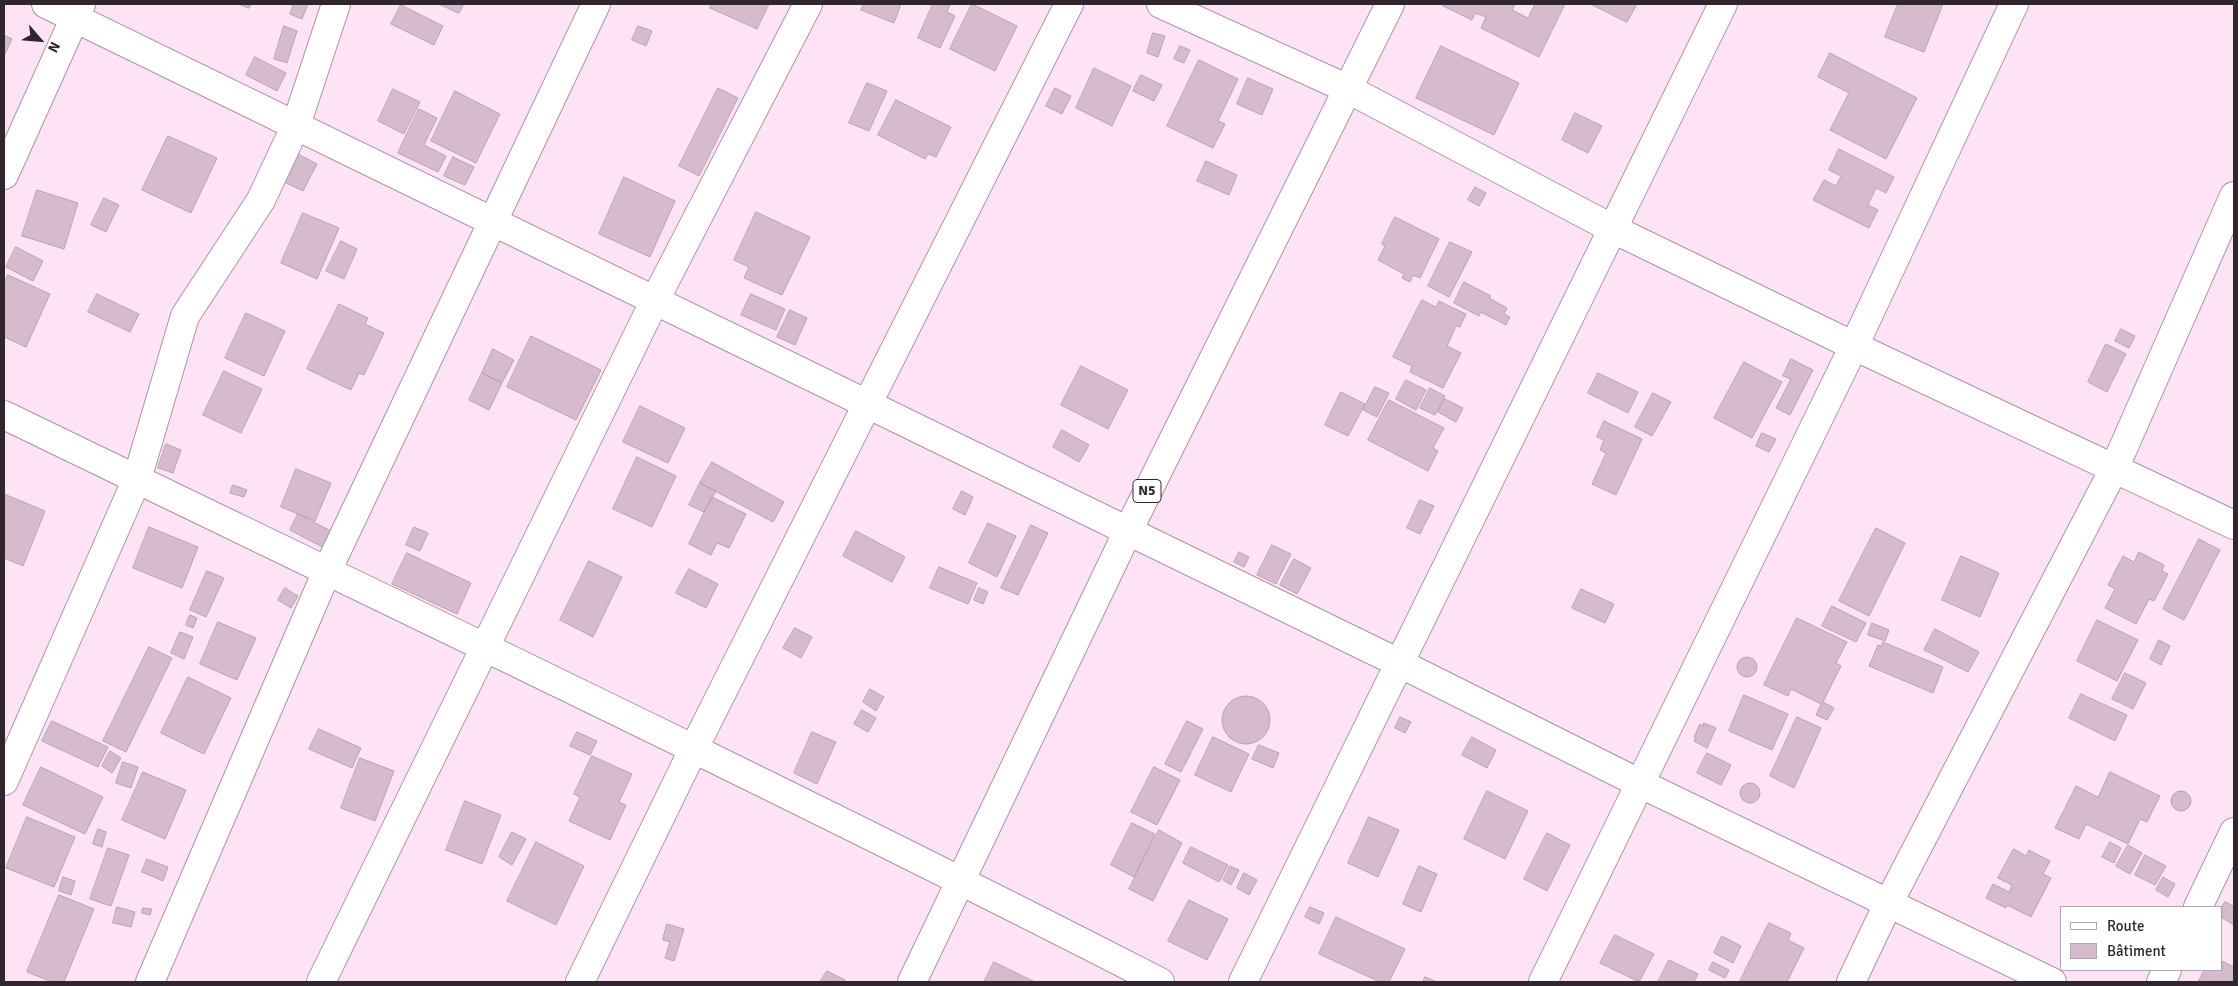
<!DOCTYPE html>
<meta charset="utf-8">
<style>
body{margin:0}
#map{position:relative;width:2238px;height:986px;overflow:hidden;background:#fee2f6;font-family:Signika,sans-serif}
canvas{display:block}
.frame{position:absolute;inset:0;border:5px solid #30262d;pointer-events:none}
.legend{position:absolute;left:2060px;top:906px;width:162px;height:65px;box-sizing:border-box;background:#fff;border:1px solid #aca8ab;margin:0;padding:6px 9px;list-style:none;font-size:15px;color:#30262d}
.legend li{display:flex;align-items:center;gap:10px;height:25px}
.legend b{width:25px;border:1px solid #aca8ab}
.north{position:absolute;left:15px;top:15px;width:50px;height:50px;-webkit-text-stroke:4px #fff;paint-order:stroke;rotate:117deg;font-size:14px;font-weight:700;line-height:20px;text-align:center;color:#30262d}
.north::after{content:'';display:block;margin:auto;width:18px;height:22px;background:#30262d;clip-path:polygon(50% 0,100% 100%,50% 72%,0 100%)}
</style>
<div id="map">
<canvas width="2238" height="986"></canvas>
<div class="frame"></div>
<ul class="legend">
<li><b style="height:6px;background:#fff"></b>Route</li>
<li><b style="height:14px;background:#d6bbce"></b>Bâtiment</li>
</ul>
<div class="north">N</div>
</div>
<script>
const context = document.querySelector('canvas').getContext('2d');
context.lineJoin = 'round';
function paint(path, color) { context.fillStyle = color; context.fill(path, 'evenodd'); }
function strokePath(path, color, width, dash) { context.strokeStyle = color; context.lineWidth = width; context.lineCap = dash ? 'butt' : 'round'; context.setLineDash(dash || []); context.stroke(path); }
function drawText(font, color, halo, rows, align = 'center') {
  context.font = font + ' Signika,sans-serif'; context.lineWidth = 4; context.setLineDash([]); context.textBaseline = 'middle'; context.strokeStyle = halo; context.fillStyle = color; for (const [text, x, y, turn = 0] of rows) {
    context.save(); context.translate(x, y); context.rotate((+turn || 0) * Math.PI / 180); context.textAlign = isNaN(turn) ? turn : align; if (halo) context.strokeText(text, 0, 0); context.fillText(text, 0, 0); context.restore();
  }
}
const building = new Path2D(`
 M239,4h12l-2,4z
 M294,4h14l-6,15 -12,-5z
 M439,4h25l-5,9z
 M712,4h57l-12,25 -47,-21z
 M864,4h37l-7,19 -33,-13z
 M933,4l17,1 -3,7 8,4 -15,32 -22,-10z
 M972,4l45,22 -22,45 -45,-22z
 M1444,4h71l-3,6 16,8 7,-14h30l-26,53 -58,-29 5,-11 -11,-4 -3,7 -29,-14z
 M1591,4h46l-10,18z
 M1898,4h45l-19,48 -39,-15z
 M401,5l42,21 -9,19 -43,-21z
 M284,26l13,5 -10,32 -13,-4z
 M638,26l14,5 -6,15 -14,-6z
 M1153,33l12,3 -7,21 -11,-4z
 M4,35l8,4 -8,17z
 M1180,46l10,4 -6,13 -10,-4z
 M1441,46l78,37 -25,52 -78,-37z
 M1830,53l87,45 -31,61 -56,-29 19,-37 -31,-16z
 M255,57l31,16 -9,18 -31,-16z
 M1199,60l39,19 -20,42 7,3 -12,24 -46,-22z
 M1094,68l37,18 -19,40 -36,-18z
 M1141,75l21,10 -8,16 -21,-10z
 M1248,78l25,11 -11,26 -25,-11z
 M867,83l20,8 -18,40 -20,-8z
 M718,88l20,10 -39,78 -20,-10z
 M1055,88l16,8 -9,18 -16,-8z
 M393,89l27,13 -16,32 -26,-13z
 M455,91l45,23 -24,49 -45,-22z
 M896,100l55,27 -15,30 -8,-3 -3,5 -47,-24z
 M419,109l18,9 -13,27 22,11 -8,16 -40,-19z
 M1575,113l27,13 -14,27 -26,-13z
 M168,136l49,22 -26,55 -49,-23z
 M1839,149l55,28 -8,16 -10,-5 -8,17 10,5 -9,18 -56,-28 11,-20 12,6 5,-10 -12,-6z
 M298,154l19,10 -14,27 -19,-9z
 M453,157l21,10 -9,18 -21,-9z
 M1206,161l31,14 -8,20 -32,-14z
 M624,177l51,24 -25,56 -51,-23z
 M1475,187l11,6 -7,13 -11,-6z
 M37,190l41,13 -14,46 -42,-13z
 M104,198l15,7 -13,27 -15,-7z
 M756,212l54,25 -28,58 -38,-17 5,-11 -15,-7z
 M303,213l36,15 -22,51 -36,-16z
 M1395,217l44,22 -19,39 -7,-3 -3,7 -8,-4 2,-4 -26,-14 7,-14 -3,-2z
 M341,241l16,8 -13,30 -18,-8z
 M1450,242l22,10 -23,45 -21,-11z
 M16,247l27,14 -10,20 -27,-14z
 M8,275l42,19 -24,53 -22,-10v-53z
 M1464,282l27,14 -2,2 18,10 -3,6 6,3 -4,8 -25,-13 -2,4 -25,-13z
 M97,294l42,20 -9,18 -42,-20z
 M751,294l34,15 -9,21 -35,-15z
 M1422,300l14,7 3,-6 27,13 -6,13 -4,-1 -9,20 14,7 -18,35 -33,-16 2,-6 -19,-9z
 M339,304l29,14 -3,6 19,9 -20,42 -5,-2 -8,17 -44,-21z
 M790,310l17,8 -12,27 -18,-8z
 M246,313l39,18 -21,45 -39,-18z
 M2121,329l14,7 -6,12 -14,-7z
 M531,336l70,34 -25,50 -69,-33z
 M2106,344l20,10 -19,38 -19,-10z
 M493,349l21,11 -12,23 -20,-10z
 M1791,359l22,11 -23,45 -14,-7 15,-29 -8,-3z
 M1744,362l38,20 -30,56 -38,-20z
 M1081,366l47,24 -20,39 -47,-24z
 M224,371l38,18 -21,44 -38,-18z
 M482,373l20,10 -13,27 -20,-10z
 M1598,373l40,19 -10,21 -40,-20z
 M1406,380l20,10 -10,20 -20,-11z
 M1375,387l14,6 -12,24 -14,-7z
 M1430,388l15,8 -10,19 -15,-7z
 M1341,392l24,12 -17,32 -23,-11z
 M1653,393l18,9 -19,34 -17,-9z
 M1445,399l18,9 -7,14 -18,-10z
 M1389,400l55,28 -11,20 5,3 -10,20 -60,-31z
 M640,406l45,22 -17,35 -45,-21z
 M1604,421l38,18 -26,56 -24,-11 14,-31 -6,-3 4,-10 -7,-3z
 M1062,430l27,15 -10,17 -26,-15z
 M1762,433l14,6 -7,13 -13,-6z
 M166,444l15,6 -8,23 -15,-5z
 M637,457l39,19 -24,51 -39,-18z
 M712,462l72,40 -11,20 -73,-39z
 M296,469l35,14 -16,38 -34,-14z
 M700,483l16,8 -12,21 -15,-7z
 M233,485l14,5 -3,7 -14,-4z
 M962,491l11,6 -8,18 -12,-6z
 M4,494l41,17 -22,55 -19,-8z
 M712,497l34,17 -17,34 -12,-5 -6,12 -22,-11z
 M1420,500l14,6 -14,28 -13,-6z
 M298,514l35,18 -9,16 -34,-18z
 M988,523l28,13 -19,41 -28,-14z
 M1031,525l17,8 -30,62 -17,-7z
 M149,527l49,20 -16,41 -49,-20z
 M414,527l14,6 -8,18 -14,-6z
 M1876,528l29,15 -36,73 -30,-15z
 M856,531l49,26 -13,25 -49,-26z
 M2199,539l21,11 -36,70 -21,-11z
 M1272,545l19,9 -15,30 -19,-9z
 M1239,552l10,5 -5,10 -10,-5z
 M2139,552l25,13 -2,6 6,3 -14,27 -5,-2 -13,25 -31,-16 10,-19 -7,-4 15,-29 11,6z
 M407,553l64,30 -14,31 -65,-30z
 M1961,556l38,17 -19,44 -38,-17z
 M1294,559l17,9 -14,26 -17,-9z
 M589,561l33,16 -29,60 -33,-17z
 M939,567l38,16 -9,21 -38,-16z
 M689,569l29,15 -12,24 -30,-15z
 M207,571l17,7 -18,39 -16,-7z
 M285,588l13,8 -7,12 -13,-8z
 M979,588l9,4 -5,12 -9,-4z
 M1581,589l33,15 -9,19 -33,-15z
 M1832,606l34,17 -10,19 -34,-16z
 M190,615l7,3 -4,10 -7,-3z
 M1797,618l50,24 -11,21 5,3 -18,36 11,6 -7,12 -11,-5 5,-11 -30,-15 -3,7 -24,-11z
 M2097,620l41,20 -21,41 -40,-20z
 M218,622l38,16 -19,42 -37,-16z
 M1872,623l17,7 -4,11 -17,-6z
 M795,628l17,9 -11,21 -18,-10z
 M1935,629l44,23 -11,20 -44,-22z
 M180,632l13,5 -9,22 -13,-6z
 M2159,640l11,6 -9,19 -11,-6z
 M1883,642l60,25 -10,26 -64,-27 9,-21 3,1z
 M149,647l23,11 -46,94 -23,-11z
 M1737 667a10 10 0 1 1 20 0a10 10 0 1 1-20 0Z
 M2125,673l21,10 -13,26 -21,-10z
 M188,677l43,21 -27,56 -43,-21z
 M870,689l14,8 -8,14 -13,-9z
 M2081,694l46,21 -12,26 -46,-23z
 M1744,695l44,19 -16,36 -43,-19z
 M1222 720a24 24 0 1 1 48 0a24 24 0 1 1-48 0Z
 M862,710l14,8 -8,14 -14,-8z
 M1400,717l11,5 -6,11 -10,-5z
 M1797,717l24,11 -27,60 -24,-12z
 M52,721l56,26 -10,20 -56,-26z
 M1187,721l16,8 -22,43 -16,-8z
 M1704,723l12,5 -9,20 -13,-7 2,-3 -2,-1 6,-13 3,2z
 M319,729l42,19 -9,20 -43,-19z
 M577,732l20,9 -7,14 -20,-9z
 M812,732l24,10 -19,42 -23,-11z
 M1213,737l36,17 -18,38 -36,-17z
 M1472,737l24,13 -9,18 -25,-13z
 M1259,745l20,8 -6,15 -21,-9z
 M110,751l11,7 -9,15 -10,-7z
 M1707,753l24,12 -10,20 -24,-12z
 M592,756l40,18 -13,28 7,3 -16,35 -41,-19 11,-24 -6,-3z
 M360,758l34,13 -19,50 -34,-13z
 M123,762l15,5 -7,21 -15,-5z
 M41,767l62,30 -18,37 -62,-29z
 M1154,767l26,13 -23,45 -26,-13z
 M143,772l43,18 -21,49 -43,-19z
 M2110,772l50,24 -13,26 -7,-3 -12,25 -42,-20 -7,15 -24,-11 21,-42 22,11z
 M1740 793a10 10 0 1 1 20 0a10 10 0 1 1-20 0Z
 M1487,791l41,20 -23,48 -41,-20z
 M2171 801a10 10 0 1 1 20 0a10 10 0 1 1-20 0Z
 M465,801l36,14 -19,49 -36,-14z
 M27,817l48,20 -21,50 -48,-19z
 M1369,817l30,13 -21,47 -30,-14z
 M1132,823l23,11 -21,43 -23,-12z
 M98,829l8,3 -4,15 -9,-3z
 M1159,830l23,13 -29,58 -24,-12z
 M512,832l14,7 -14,26 -13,-8z
 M1547,833l23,12 -23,46 -23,-12z
 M536,842l48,24 -28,59 -49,-24z
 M2110,842l11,6 -7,15 -12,-6z
 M2128,845l14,8 -12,21 -14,-8z
 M1191,847l37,18 -9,17 -36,-19z
 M108,848l21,7 -18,51 -21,-7z
 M2014,849l12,7 3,-6 21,11 -7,13 8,4 -20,39 -24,-12 -1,3 -20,-10 7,-14 16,8 3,-7 -14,-7z
 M2145,855l21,11 -11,19 -20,-10z
 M147,859l21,8 -5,14 -21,-9z
 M1230,866l9,4 -8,15 -8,-5z
 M1419,866l18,8 -16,38 -18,-8z
 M1244,873l13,7 -8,15 -12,-7z
 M63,877l12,4 -4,14 -12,-4z
 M2163,877l12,7 -7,13 -12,-7z
 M59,895l35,14 -30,73h-12l-25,-10z
 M1189,900l39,19 -21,41 -39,-19z
 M2225,902l9,4v19l-12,-7v-11z
 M117,907l18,5 -4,15 -18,-4z
 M1310,907l14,6 -5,11 -14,-7z
 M143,908l9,1 -2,6 -8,-2z
 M1336,917l69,32 -16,33h-9l-61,-28z
 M1769,923l22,10 -3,7 16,8 -17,34h-45l-2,-1z
 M667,924l17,5 -10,32 -9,-3 5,-16 -7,-2z
 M1615,935l39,19 -15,28 -39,-19z
 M1722,936l19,10 -8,17 -19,-10z
 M1669,960l29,14 -4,8h-36z
 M2222,961l12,6v15h-36l6,-12h18z
 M994,962l41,20h-51z
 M1713,962l16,8 -4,8 -16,-8z
 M827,971l18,9 -1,2h-24z
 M1425,977l12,5h-14z`);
paint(building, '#d6bbce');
strokePath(building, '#bca1b4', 1);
const minor = new Path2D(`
 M46,4l1353,659 242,121 411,198
 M1161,4l187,85 265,140 241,117 380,179
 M4,175l77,-171
 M4,415c386,187 774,371 1156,567
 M4,781l133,-302 48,-163 76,-116 35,-75 40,-121
 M2198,907l36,-75
 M150,982l177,-411 269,-567
 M321,982l334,-682 153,-296
 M580,982l114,-234 375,-744
 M1243,982l480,-978
 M1543,982l311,-636 160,-342
 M1851,982l37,-78 226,-435 120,-273
 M2161,982l6,-12`);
const highway = new Path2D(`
 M912,982l216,-451 262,-527`);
strokePath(minor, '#ad93a6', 30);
strokePath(highway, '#ad93a6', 30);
strokePath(minor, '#fff', 28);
strokePath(highway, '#fff', 28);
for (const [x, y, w] of [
 [1147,491,28]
]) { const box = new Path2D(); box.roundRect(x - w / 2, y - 11.5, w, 23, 4); context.fillStyle = '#fff'; context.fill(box); strokePath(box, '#30262d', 1); }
drawText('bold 14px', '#30262d', null, [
 ["N5",1147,491]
]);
</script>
